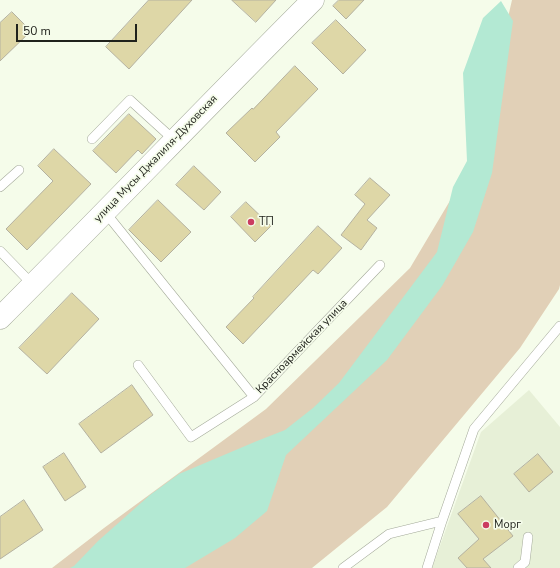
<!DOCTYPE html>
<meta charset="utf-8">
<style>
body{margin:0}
#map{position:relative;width:560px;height:568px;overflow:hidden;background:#f5fcea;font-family:"Nunito Sans",sans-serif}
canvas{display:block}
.scale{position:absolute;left:16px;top:24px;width:121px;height:18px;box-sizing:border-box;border:2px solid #20221c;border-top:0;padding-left:5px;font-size:12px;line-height:14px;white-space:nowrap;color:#20221c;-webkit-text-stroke:3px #f5fcea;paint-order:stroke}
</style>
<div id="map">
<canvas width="560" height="568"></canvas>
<div class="scale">50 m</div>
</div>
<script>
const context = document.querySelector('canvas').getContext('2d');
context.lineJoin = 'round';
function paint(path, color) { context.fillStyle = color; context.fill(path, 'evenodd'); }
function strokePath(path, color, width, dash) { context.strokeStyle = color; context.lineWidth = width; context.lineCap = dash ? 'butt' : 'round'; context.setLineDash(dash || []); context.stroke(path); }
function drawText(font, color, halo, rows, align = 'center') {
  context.font = font + ' "Nunito Sans",sans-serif'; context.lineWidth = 3.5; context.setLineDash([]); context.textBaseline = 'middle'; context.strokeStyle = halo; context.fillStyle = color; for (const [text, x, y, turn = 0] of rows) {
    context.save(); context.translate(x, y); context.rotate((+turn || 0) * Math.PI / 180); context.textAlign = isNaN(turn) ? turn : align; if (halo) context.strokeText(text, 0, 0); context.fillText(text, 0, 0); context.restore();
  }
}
paint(new Path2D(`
 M529,390l31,37v141h-128l49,-136z`), '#e7f0d7');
paint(new Path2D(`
 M512,0h48v285l-1,4 -39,59 -133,159 -75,61h-260l52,-40 162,-119 144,-141 66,-111z`), '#e1d0b7');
paint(new Path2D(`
 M501,1l12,20 -21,152 -19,59 -31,54 -55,74 -101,95 -19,56 -32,27 -50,30h-115l4,-2 24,-25 52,-46 29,-21 78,-33 28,-11 28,-22 26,-25 98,-131 16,-65 14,-26 -4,-88 20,-55z`), '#b3e9d3');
const building = new Path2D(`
 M149,0h43l-63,69 -23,-22z
 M232,0h44l-20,22z
 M339,0h25l-18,19 -13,-13z
 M12,12l19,19 -31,30v-38z
 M336,20l30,30 -23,24 -31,-31z
 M295,66l23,23 -42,43 4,5 -25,25 -29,-29 26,-25 1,1z
 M129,114l27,25 -14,15 -4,-4 -22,23 -23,-22z
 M54,149l37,35 -64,66 -21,-21 47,-48 -15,-15z
 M194,166l27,26 -17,18 -28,-25z
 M370,178l20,17 -23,25 10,8 -16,22 -20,-15 24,-31 -10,-9z
 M158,200l33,32 -30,30 -32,-32z
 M246,202l25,24 -16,16 -24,-25z
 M318,226l24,22 -24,26 -5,-4 -70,74 -17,-17 28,-29 -1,-1z
 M72,293l27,26 -52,55 -28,-26z
 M132,385l21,30 -52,38 -22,-29z
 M64,453l22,34 -21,14 -22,-34z
 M538,454l15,18 -24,20 -15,-18z
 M481,496l32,40 -30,23 8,9h-24l-9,-10 21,-19 -21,-25z
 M24,500l19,30 -43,29v-42z`);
paint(building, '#ded7a7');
strokePath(building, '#b4b1a0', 1);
const lane = new Path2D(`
 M92,139l38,-39 44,40
 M0,187l19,-17
 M105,212l149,185
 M0,251l33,34
 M138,365l53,72 63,-40 126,-132
 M343,568l46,-34 53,-13 32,-92 86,-103
 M427,568l15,-47
 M518,568l7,-6 3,-25`);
const secondary = new Path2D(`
 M0,318c105,-105 208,-213 313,-318`);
strokePath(lane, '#a4aa9a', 10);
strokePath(secondary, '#a4aa9a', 23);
strokePath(lane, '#fff', 9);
strokePath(secondary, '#fff', 22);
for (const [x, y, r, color] of [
 [251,222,4,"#cb3c61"],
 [486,525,4,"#cb3c61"]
]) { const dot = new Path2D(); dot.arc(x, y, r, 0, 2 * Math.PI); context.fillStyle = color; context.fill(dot); strokePath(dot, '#f5fcea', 1.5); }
drawText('11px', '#20221c', '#f5fcea', [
 ["улица Мусы Джалиля-Духовская",156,159,-46],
 ["Красноармейская улица",302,347,-46]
]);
drawText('11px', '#20221c', '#f5fcea', [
 ["ТП",259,222],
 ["Морг",494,525]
], 'left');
</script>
